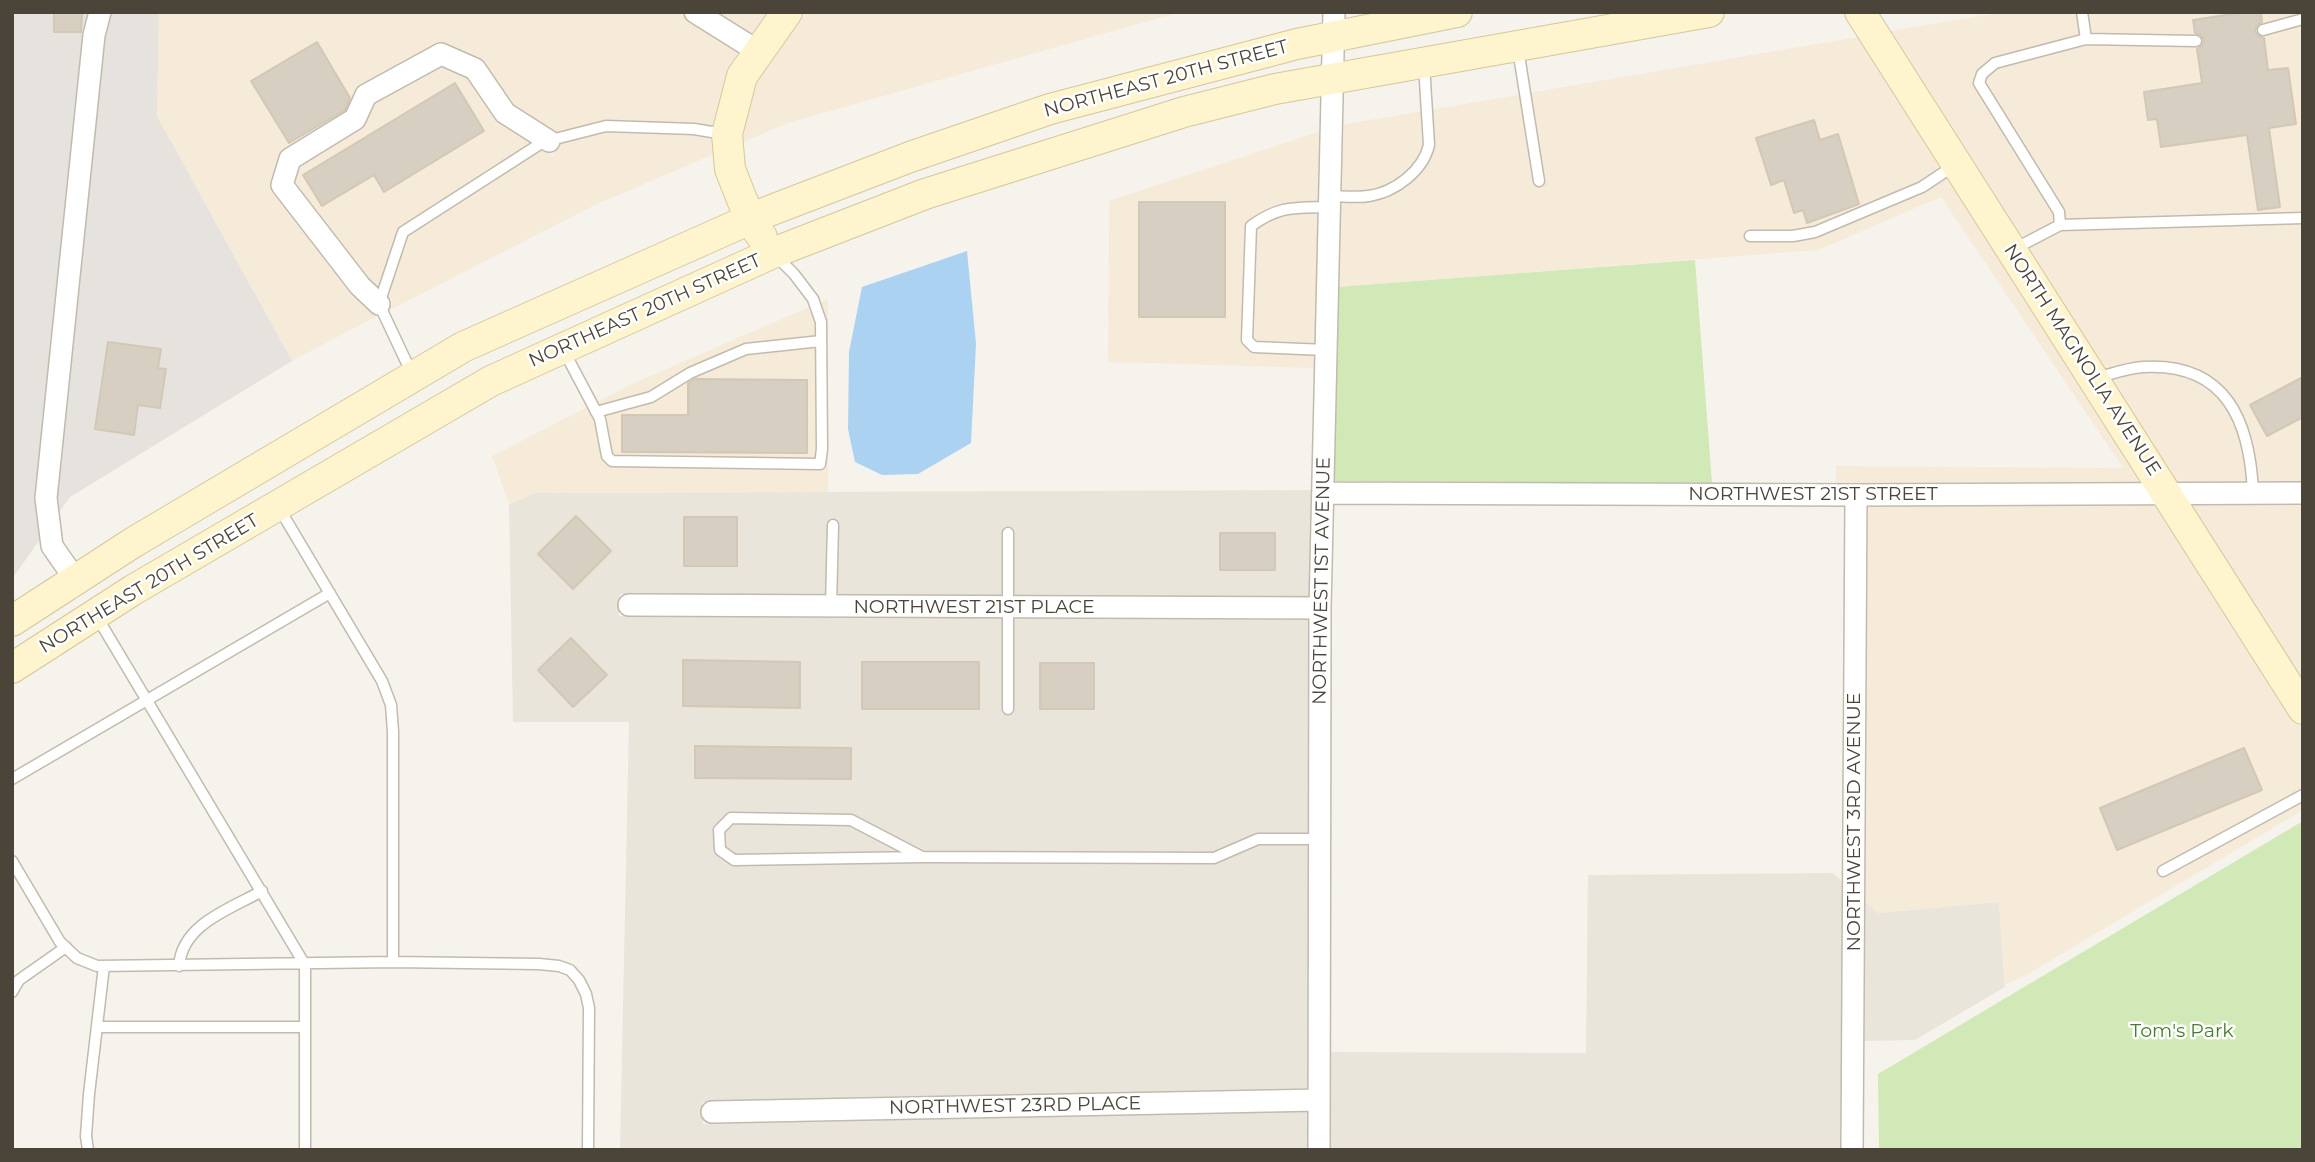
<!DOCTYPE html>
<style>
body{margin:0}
#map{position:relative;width:2315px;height:1162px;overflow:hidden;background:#f6f3ec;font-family:Montserrat,sans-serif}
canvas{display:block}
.frame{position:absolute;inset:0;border:14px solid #4a4439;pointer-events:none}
</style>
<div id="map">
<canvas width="2315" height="1162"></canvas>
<div class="frame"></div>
</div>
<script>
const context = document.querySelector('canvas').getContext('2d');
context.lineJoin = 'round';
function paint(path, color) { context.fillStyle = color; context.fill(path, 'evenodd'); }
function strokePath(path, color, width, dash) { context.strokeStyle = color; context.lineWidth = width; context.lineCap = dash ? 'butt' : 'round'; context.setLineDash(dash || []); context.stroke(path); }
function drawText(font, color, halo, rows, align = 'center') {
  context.font = font + ' Montserrat,sans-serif'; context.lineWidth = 5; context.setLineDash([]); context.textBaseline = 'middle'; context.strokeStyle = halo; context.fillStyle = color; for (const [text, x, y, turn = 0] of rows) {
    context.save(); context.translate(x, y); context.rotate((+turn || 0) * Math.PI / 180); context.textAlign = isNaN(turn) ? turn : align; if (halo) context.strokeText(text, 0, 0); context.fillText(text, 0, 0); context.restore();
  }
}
paint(new Path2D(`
 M1313,490l-3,107 -690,-3 -1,22 691,4 -1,468 -607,14 1,22 606,-13v39h-689l9,-428h-116l-4,-218 26,-11z
 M1833,873l10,9 -1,268h-514l1,-98 257,1 2,-178z
 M1863,900l15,13 121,-11 6,85 -90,53 -53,1z`), '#eae5da');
paint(new Path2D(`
 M159,12h518l67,44 -25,96 -124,53 -209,107 7,-11 -26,-23 -74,-96 5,-16 62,-37 13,-25 69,-38 27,12 29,42 55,36 10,-19 -51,-32 -33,-47 -34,-15 -8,1 -75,41 -5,5 -9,20 -63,39 -5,6 -8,26 3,11 77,102 25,22 -85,45 -135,-245z
 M716,12h58l-18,25z
 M800,12h380l-392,111 -50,21 13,-63z
 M2003,12h300v470h-130l-288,-450z
 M1863,36l285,446 -312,2v-18l287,2 -182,-271 -123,53 -481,37 4,-162z
 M1321,131l-5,237 -208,-6 1,-161z
 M828,299v193l-293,1 -26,11 -17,-48 142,-73z
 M2162,505l141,224v81l-275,164 -23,11 -6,-83 -121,11 -15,-13 3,-394z
 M2187,505h116v185z`), '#f6ebd9');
paint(new Path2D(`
 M12,12h77l-53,484 5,42 -29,41z
 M110,12h49l-2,104 135,245 -222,136 -13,18 -1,-17 48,-460z`), '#e6e2dd');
paint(new Path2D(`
 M1695,260l17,223 -379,-2 4,-194z
 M2303,821v329h-424l-1,-76z`), '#d0e9b6');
paint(new Path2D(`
 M967,251l9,93 -5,99 -53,31 -36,1 -27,-13 -7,-33 1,-77 13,-65z`), '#abd2f0');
const building = new Path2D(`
 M54,12h28l-1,20h-27z
 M2245,12h16l1,10 -5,3 -2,6 3,5 6,2 4,32 20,-2 8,56 -27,4 11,79 -22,3 -11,-75 -86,12 -4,-28 -9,1 -4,-28 58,-9 -5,-34 5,-3 2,-6 -3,-5 -6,-2 -2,-13z
 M317,42l33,56 -5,12 -56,33 -38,-62z
 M455,83l29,48 -100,61 -10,-17 -52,31 -19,-31z
 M1814,120l6,20 18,-6 21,70 -52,19 -4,-13 -9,3 -10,-33 -13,5 -15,-47z
 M1139,202h86v115h-86z
 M108,342l53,7 -3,19 8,1 -6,39 -22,-3 -4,30 -39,-6z
 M2303,377v40l-36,19 -17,-31z
 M695,379l112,1v73l-185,-1v-37h66v-32z
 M576,516l35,35 -38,38 -35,-35z
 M684,517h53v49h-53z
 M1220,533h55v37h-55z
 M571,638l36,37 -34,32 -35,-37z
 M683,660l117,2v46l-117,-2z
 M862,662h117v47h-117z
 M1040,663h54v46h-54z
 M695,746l156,2v31l-156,-1z
 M2244,748l18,42 -145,60 -17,-42z`);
paint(building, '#d7cfc1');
strokePath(building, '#d2c8b5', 2);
const lane = new Path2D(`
 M2263,30l40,-11
 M2086,39l110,2
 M1518,49l21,132
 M1329,196c13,0 27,2 40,0 26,-4 54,-25 60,-51l-5,-80
 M2060,225l-1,-13 -80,-129 3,-9 13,-11 91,-24 -4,-27
 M1750,236h43l22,-4 107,-45 33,-22
 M2014,249l46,-24 243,-7
 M1326,350l-72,-3 -7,-7 4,-114c29,-21 44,-18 78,-19
 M564,351l36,68 7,37 5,5 208,3 2,-15 -1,-127 -8,-23 -19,-25 -19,-19
 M412,374l-33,-70 24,-72 140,-90 63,-16 88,3 30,5
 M2096,378c15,-4 31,-10 47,-11 83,-5 107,54 110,126
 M596,412l55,-15 39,-24 56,-24 75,-8
 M279,508l103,173 9,24 2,26v231
 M831,606l2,-81
 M97,617l208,348v185
 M1008,709v-176
 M12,779l318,-186
 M922,857l-71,-37 -120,-2 -12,12 1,20 14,10 188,-3 292,1 44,-19h62
 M12,861l48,81 17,16 20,8 296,-4 146,2 20,2 11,4 9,10 7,14 3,14 -1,142
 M2163,871l140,-76
 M179,966c3,-42 51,-57 83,-75
 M12,992l7,-12 47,-33
 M97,1027h208
 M88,1150l-2,-14 3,-42 15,-128`);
const street = new Path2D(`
 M695,12l64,40
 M379,304l-19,-18 -78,-101 8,-26 65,-40 11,-24 75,-41 34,15 30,44 44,28
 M1323,493l533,2 447,-2
 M75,579l-23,-33 -6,-48 48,-463 6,-23
 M629,605l691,3
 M712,1112l607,-12
 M1319,1150l1,-542 14,-596
 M1852,1150l4,-655`);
const secondary = new Path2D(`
 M1860,12l443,697
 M762,237l-12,-17 -20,-51 -3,-35 15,-58 45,-64
 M12,621l122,-79 329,-195 301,-134 146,-56 140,-48 247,-65 160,-32
 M12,668l121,-78 358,-209 282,-128 152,-59 259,-82 91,-23 434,-77`);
strokePath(lane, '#c1bbae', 13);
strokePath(street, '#c1bbae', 24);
strokePath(secondary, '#d4c89c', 32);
strokePath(lane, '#fff', 10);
strokePath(street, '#fff', 21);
strokePath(secondary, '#fef4ce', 30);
drawText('19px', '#4a4439', '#fff', [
 ["NORTHEAST 20TH STREET",1166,79,-15],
 ["NORTHEAST 20TH STREET",645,311,-24],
 ["NORTH MAGNOLIA AVENUE",2082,360,57],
 ["NORTHWEST 21ST STREET",1813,494],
 ["NORTHWEST 1ST AVENUE",1322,581,-89],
 ["NORTHEAST 20TH STREET",149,584,-31],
 ["NORTHWEST 21ST PLACE",974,607],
 ["NORTHWEST 3RD AVENUE",1854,822,-90],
 ["NORTHWEST 23RD PLACE",1015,1106,-1]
]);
drawText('19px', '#487d2c', '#fff', [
 ["Tom's Park",2182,1031]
]);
</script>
